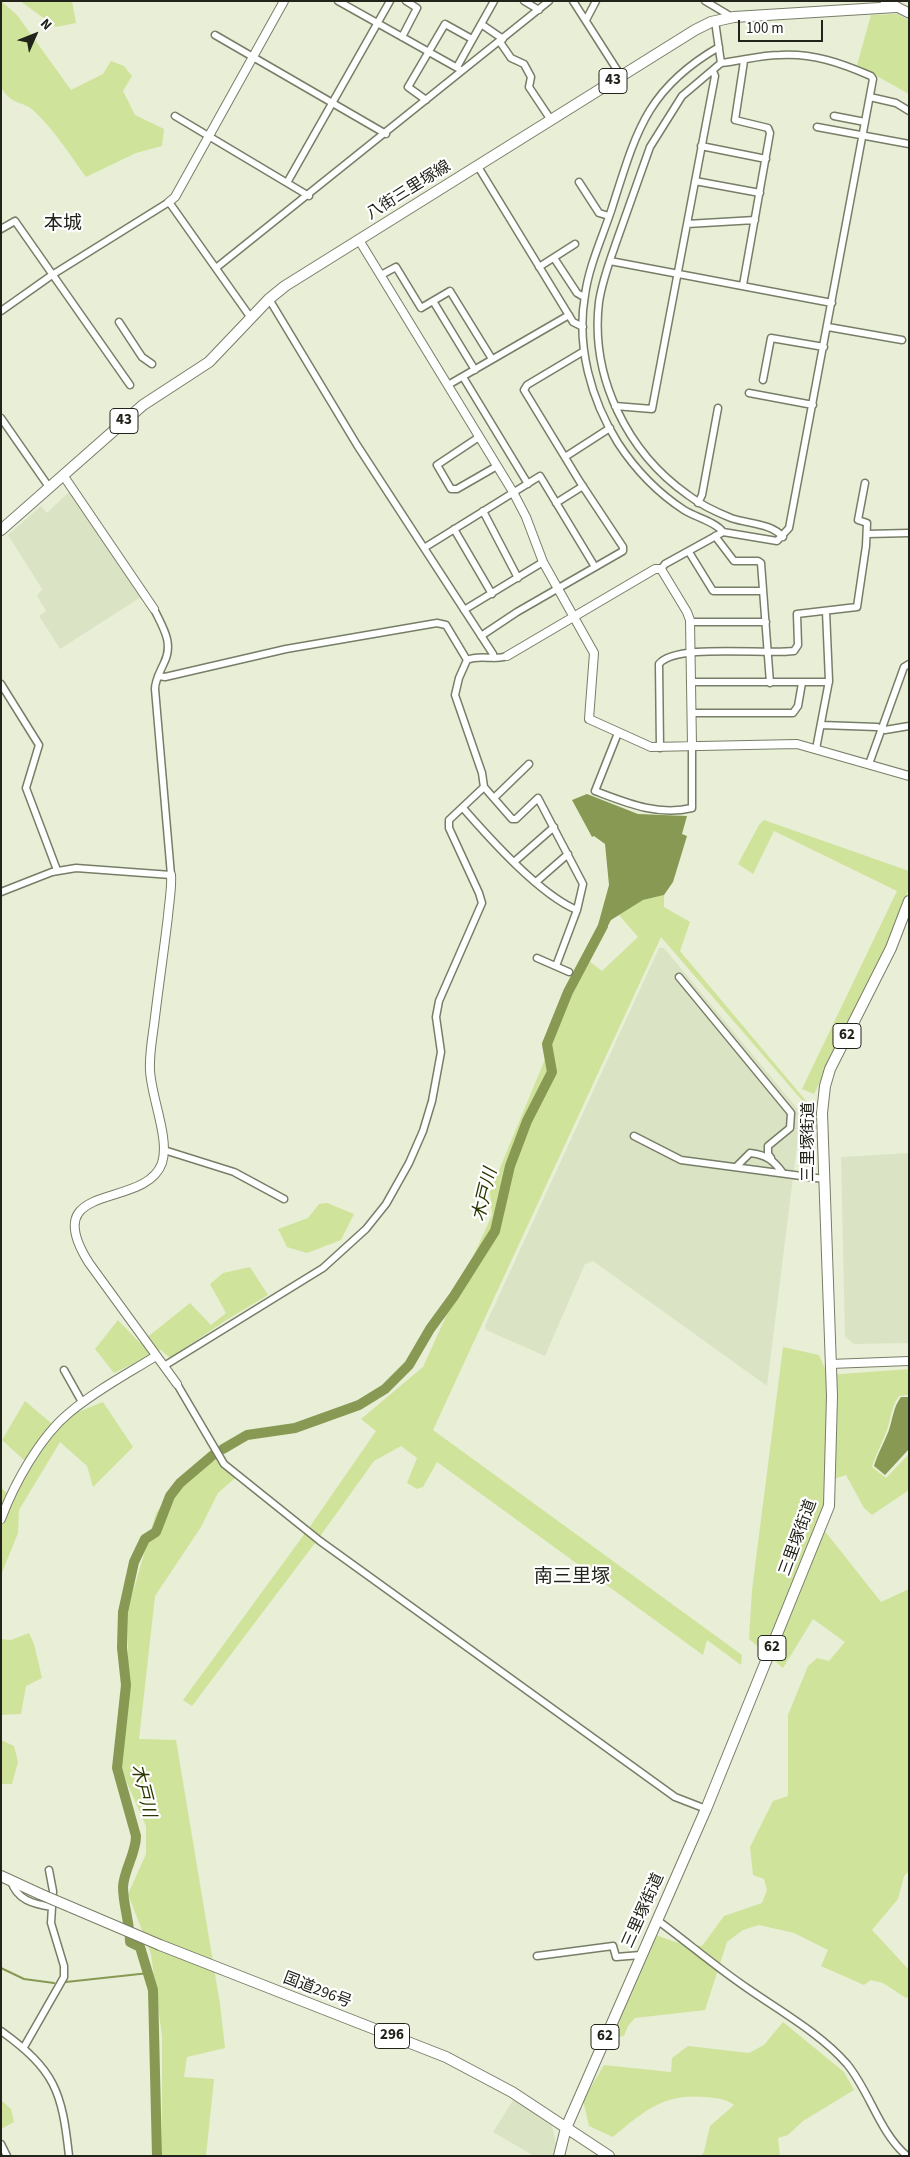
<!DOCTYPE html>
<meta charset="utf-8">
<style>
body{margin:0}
#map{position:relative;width:910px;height:2157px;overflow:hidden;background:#e8efd6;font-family:"Source Sans 3",sans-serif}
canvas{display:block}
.frame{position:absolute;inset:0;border:2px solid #22241b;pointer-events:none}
.north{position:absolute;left:10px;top:10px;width:50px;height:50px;-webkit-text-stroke:4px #fff;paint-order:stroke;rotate:46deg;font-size:14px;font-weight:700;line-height:20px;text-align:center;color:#22241b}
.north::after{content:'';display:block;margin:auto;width:18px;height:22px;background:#22241b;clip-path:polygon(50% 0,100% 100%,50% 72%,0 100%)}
.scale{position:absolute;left:738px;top:20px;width:85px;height:22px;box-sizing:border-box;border:2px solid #22241b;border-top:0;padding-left:6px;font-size:15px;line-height:18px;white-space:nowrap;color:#22241b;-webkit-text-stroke:4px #fff;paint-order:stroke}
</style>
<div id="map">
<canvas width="910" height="2157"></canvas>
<div class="frame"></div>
<div class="north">N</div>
<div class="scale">100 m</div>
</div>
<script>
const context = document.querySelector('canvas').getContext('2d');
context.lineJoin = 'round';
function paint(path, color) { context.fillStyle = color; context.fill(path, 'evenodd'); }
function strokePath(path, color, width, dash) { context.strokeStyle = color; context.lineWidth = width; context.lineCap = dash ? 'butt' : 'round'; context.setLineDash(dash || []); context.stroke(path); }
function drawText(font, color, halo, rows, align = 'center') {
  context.font = font + ' "Source Sans 3","Noto Sans JP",sans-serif'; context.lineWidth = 4.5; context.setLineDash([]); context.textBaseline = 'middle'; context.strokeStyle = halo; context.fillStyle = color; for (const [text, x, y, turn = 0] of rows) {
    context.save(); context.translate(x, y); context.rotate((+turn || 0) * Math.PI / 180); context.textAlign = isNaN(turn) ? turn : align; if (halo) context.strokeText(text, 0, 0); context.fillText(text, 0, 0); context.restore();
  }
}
paint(new Path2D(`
 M71,490l70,107 -81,52 -21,-33 7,-5 -9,-15 5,-7 -34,-54 33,-29 6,7z
 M659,948h5l137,165 -34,273 -174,-125 -8,3 -40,92 -59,-26 -1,-4z
 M909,1153v190l-55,1 -9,-7 -4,-180z
 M514,2099l34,21 4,6 4,18 -3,12h-19l-41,-24z`), '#dae4c4');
paint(new Path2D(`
 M1,1l16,14 54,75 32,-16 8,-13 13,5 8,10 -9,15 12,24 29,14 -2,17 -26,7 -50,24c-16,-22 -31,-46 -51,-65 -13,-13 -23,-5 -34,-25z
 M20,1h52l4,22 -20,4z
 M897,14l12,6v74l-52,-29 14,-50z
 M764,820l145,51v17l-20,55 -75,151 -12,-5 95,-198 -123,-60 -21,43 -15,-10 21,-39z
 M664,895v12l26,15 -10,29 127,151 -1,3 -145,-168 -228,493 309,225 -1,10 -34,-25 -4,15 -266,-193 -14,25 -6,2 -10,-6 10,-25 -16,-12 -27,15 -53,74 -129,171 -9,-6 128,-175 65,-94 -15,-12 62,-52 69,-152 -2,-23 80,-193 19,-38 13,10 36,-34 -19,-22 24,-15z
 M327,1203l27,11 -13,26 -34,13 -20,-6 -9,-18 30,-11 11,-14z
 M250,1267l18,28 -40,24 -58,39 -9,-8 -47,23 -19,-24 23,-29 22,23 50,-40 21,22 15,-12 -16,-29 13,-11z
 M783,1347l36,8 9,20 81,-6v26l-10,1c-8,11 -8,22 -12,34 -5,13 -11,24 -15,37l14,11 23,-24v36l-37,25 -8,-7 -18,-33 -12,4 -14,46 61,77 28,-13v282l-5,5 -6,23 -26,31 37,40v27l-3,1 -23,-15 -12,-3 -7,5 -43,-19 7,-16 -34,-17 -35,-8 -16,5 -16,12 -22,68 -70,8 -7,8 -4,10 -13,2 45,-103 19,7 27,4 22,-30 38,-13 5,-13 -3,-11 -11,-4 -3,-28 23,-46 15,-5v-81l20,-49 9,-8 12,3 16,-19 -32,-23 -30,49 -34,-29 3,-49z
 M25,1401l26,22 52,-21 30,45 -40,40 -6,-21 -27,-24 -41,68 -1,23 -17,42v-88l9,10 15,-36 -23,-21z
 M216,1460l19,18 -17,15 -17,34 -46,69 -16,143 37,1 44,264 5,44 -38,9 -3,20 30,2 -8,77h-44v-120l-11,-82 -23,-60 18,-40v-28l-26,-59 8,-67v-91l28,-96 27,-35z
 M29,1633l5,11 8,34 -16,8 -5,28 -20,1v-76l10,1z
 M1,1740l13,6 4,16 -6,22h-11z
 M783,2022l61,50 10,18 -51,31 -15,14 -10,3 2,18h-79l3,-4 6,-26 24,-21c-9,-7 -19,-7 -29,-8 -42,-4 -62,15 -92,40l-24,-11 -6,-26 21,-35 67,7 1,-14 16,-12 61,7 15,-8z
 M1,2100l10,9 3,13 -13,7z`), '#cfe39b');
paint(new Path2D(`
 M587,794l51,20 49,2 -5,18 5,2 -14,46 -9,13 -21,5 -32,20 -10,19 -6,-3 14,-51 -4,-41 -11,-8 -2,1 -20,-37z
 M901,1397h8v52l-24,26 -11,-9c4,-13 10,-23 15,-36 4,-12 4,-22 12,-33z`), '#879953');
strokePath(new Path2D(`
 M1,1968l23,11 30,4
 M66,1982l83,-9`), '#879953', 2);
strokePath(new Path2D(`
 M223,1449l24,-14 48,-7 64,-23 26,-16 24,-24 21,-36 24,-33 41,-65 15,-65 17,-45 25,-49 -5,-28 21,-52 35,-66
 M157,2156l-4,-166 -13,-43 -10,-5c0,-19 -7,-37 -7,-55 1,-18 13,-33 13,-51l-19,-68 9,-83 -4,-37 1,-36 11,-50 11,-23 11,-7 14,-36 10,-13 33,-28`), '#879953', 10);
const minor = new Path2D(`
 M338,1l123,69
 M524,1l15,9
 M573,1l48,75
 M705,1l27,16
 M586,20l10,-19
 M715,21l6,42 -39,33 -32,51c-11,31 -22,62 -33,93 -7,20 -15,41 -18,62 -9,75 28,150 89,193 13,10 28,17 43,23 17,6 40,5 52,19
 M481,24l22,15
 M215,35l171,99
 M402,37l15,-29 -11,-7
 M500,42l11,16 13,6 7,13 -2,10 22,33
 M719,47c-73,42 -83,86 -107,161 -9,28 -23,57 -27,87 -9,51 6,105 33,148 17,26 40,50 66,67 11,7 32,12 39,22
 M457,67l37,-66
 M870,97l26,6 13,8
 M426,100l-18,-13 37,-63 27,15
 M175,116l134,80
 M834,116l31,6
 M817,127l92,17
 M701,146l65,13
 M477,165l96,157 10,5
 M288,181l102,-180
 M695,181l65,12
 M579,182l20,31 10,3
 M687,224l68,-4
 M1,229l14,-8 115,164
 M554,258l23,35 7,4
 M610,261l222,42
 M539,267l36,-23
 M216,268l333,-267
 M381,275l15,-8 25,41 29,-17 42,68
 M743,285l27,-152 -2,-5 -33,-8 9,-59
 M269,299l88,146 136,209 1,4
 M433,301l42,69
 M1,311l51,-36 117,-73 82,116
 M119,322l23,35 10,7
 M828,327l74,13
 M463,377l65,107
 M763,380l8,-42 53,9
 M448,385l121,-70
 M749,393l64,12
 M615,406l37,3 63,-333 -2,-5
 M1,418l48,69
 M479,437l-42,28 14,24h6l40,-23
 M565,457l45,-29
 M556,503l27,-17
 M698,503l4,-8 16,-87
 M483,511l35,67
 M454,529l38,65
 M867,534l42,-1
 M715,536l19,25h24l3,2 9,120
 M424,548l116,-72 55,91
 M689,552l24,39h50
 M661,569l4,-5 58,-32 54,9 12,-13 84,-449 -2,-3c-30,-13 -58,-23 -91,-21 -20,0 -39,6 -59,8
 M464,610l79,-48
 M690,622h76
 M481,636l36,-24 106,-61v-4l-43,-65 -56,-92 3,-5 57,-34
 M467,660c13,-6 27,1 40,-4
 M158,676l7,1 121,-28 151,-26 9,2 21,35 -8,18 -4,17 27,78 2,14 28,32h4l22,-21 45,86 -6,26 -21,56
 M692,682h137
 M1,684l38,61 -13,43 31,82
 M692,713h101l5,-7 4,-23
 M821,725l56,2 8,3 24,-4
 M618,733l-23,58c32,12 62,25 97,17v-62
 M660,748l-1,-84c17,-21 106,-9 135,-13l4,-6 -1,-31 60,-7 9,-61 1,-23 -9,-3 7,-37
 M816,749l13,-68 -3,-70
 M869,764l35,-97 5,-3
 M494,798l35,-34
 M463,808c27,31 77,87 114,102
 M514,862l40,-35
 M536,882l32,-28
 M1,892l51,-20 24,-4 95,7 -16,-186c0,-9 5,-17 9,-26 10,-20 -1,-35 -10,-54
 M537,958l32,14
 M679,977l112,136 -1,15 -22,18v8l3,4
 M634,1136l47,24 143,19
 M164,1150l70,22 50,27
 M736,1167l14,-14c17,2 23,7 33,20
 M164,1366l159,-98 43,-39 20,-25 23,-41 14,-32 9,-30 9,-49 -5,-35 3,-16 43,-98 -3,-10 -30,-65v-8l35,-33
 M64,1370l18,32
 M177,1384l47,80 96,77 355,256 31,12
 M11,1881c6,19 22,23 41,26
 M657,1920c30,22 59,47 90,68 33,23 74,46 100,76 23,28 32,68 60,92
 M537,1956l76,-10 3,11 25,-2
 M1,2031c54,39 61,60 68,125
 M24,2047l40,-70v-11l-13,-43 2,-32 -4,-21
 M1,2144l6,12`);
const tertiary = new Path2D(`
 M169,202l6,-5 109,-196
 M359,240l154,252 13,25 17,45 51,91 -5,66 62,28 146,-3 112,32
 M63,475l91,134
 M507,656l148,-87h6l26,43 3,8 2,126
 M171,875c1,13 -2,28 -3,41 -4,34 -9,68 -13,101 -2,18 -6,36 -5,53 1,27 20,69 12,93 -17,48 -126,16 -73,100l88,121
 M830,1364l79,-3
 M1,1519c13,-35 39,-82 68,-106 26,-22 58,-39 87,-57`);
const secondary = new Path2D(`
 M885,1l24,12`);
const primary = new Path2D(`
 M1,530l142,-125 66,-43 60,-63 16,-13 410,-256 16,-8 23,-5 162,-10
 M559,2156l7,-28 140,-319 123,-303 3,-110 -10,-283 3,-27 5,-17 61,-121 18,-47`);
const trunk = new Path2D(`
 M1,1876l39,18
 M160,1945l286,112 66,35 97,64`);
strokePath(minor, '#777e68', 9);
strokePath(tertiary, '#777e68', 10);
strokePath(secondary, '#777e68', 11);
strokePath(primary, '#777e68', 12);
strokePath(trunk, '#777e68', 12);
strokePath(minor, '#fff', 6);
strokePath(tertiary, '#fff', 8);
strokePath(secondary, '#fff', 9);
strokePath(primary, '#fff', 10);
strokePath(trunk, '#fff', 10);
const trunkBridge = new Path2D(`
 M40,1894l120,51`);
strokePath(trunkBridge, '#777e68', 12, []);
strokePath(trunkBridge, '#fff', 10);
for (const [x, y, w] of [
 [613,81,28],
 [124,421,28],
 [847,1036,28],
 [772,1648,28],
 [392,2036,35],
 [605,2037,28]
]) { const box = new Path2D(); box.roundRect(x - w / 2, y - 12.5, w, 25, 4); context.fillStyle = '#fff'; context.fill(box); strokePath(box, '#22241b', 1); }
drawText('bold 15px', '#22241b', null, [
 ["43",613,81],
 ["43",124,421],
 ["62",847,1036],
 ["62",772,1648],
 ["296",392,2036],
 ["62",605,2037]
]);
drawText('16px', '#22241b', '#fff', [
 ["八街三里塚線",409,191,-32],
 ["三里塚街道",809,1142,-90],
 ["三里塚街道",799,1538,-70],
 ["三里塚街道",644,1911,-66],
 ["国道296号",317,1991,21]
]);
drawText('italic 18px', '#2d3800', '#fff', [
 ["木戸川",486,1195,-76],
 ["木戸川",142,1791,76]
]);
drawText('19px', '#22241b', '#fff', [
 ["本城",63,225],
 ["南三里塚",572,1578]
]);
</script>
